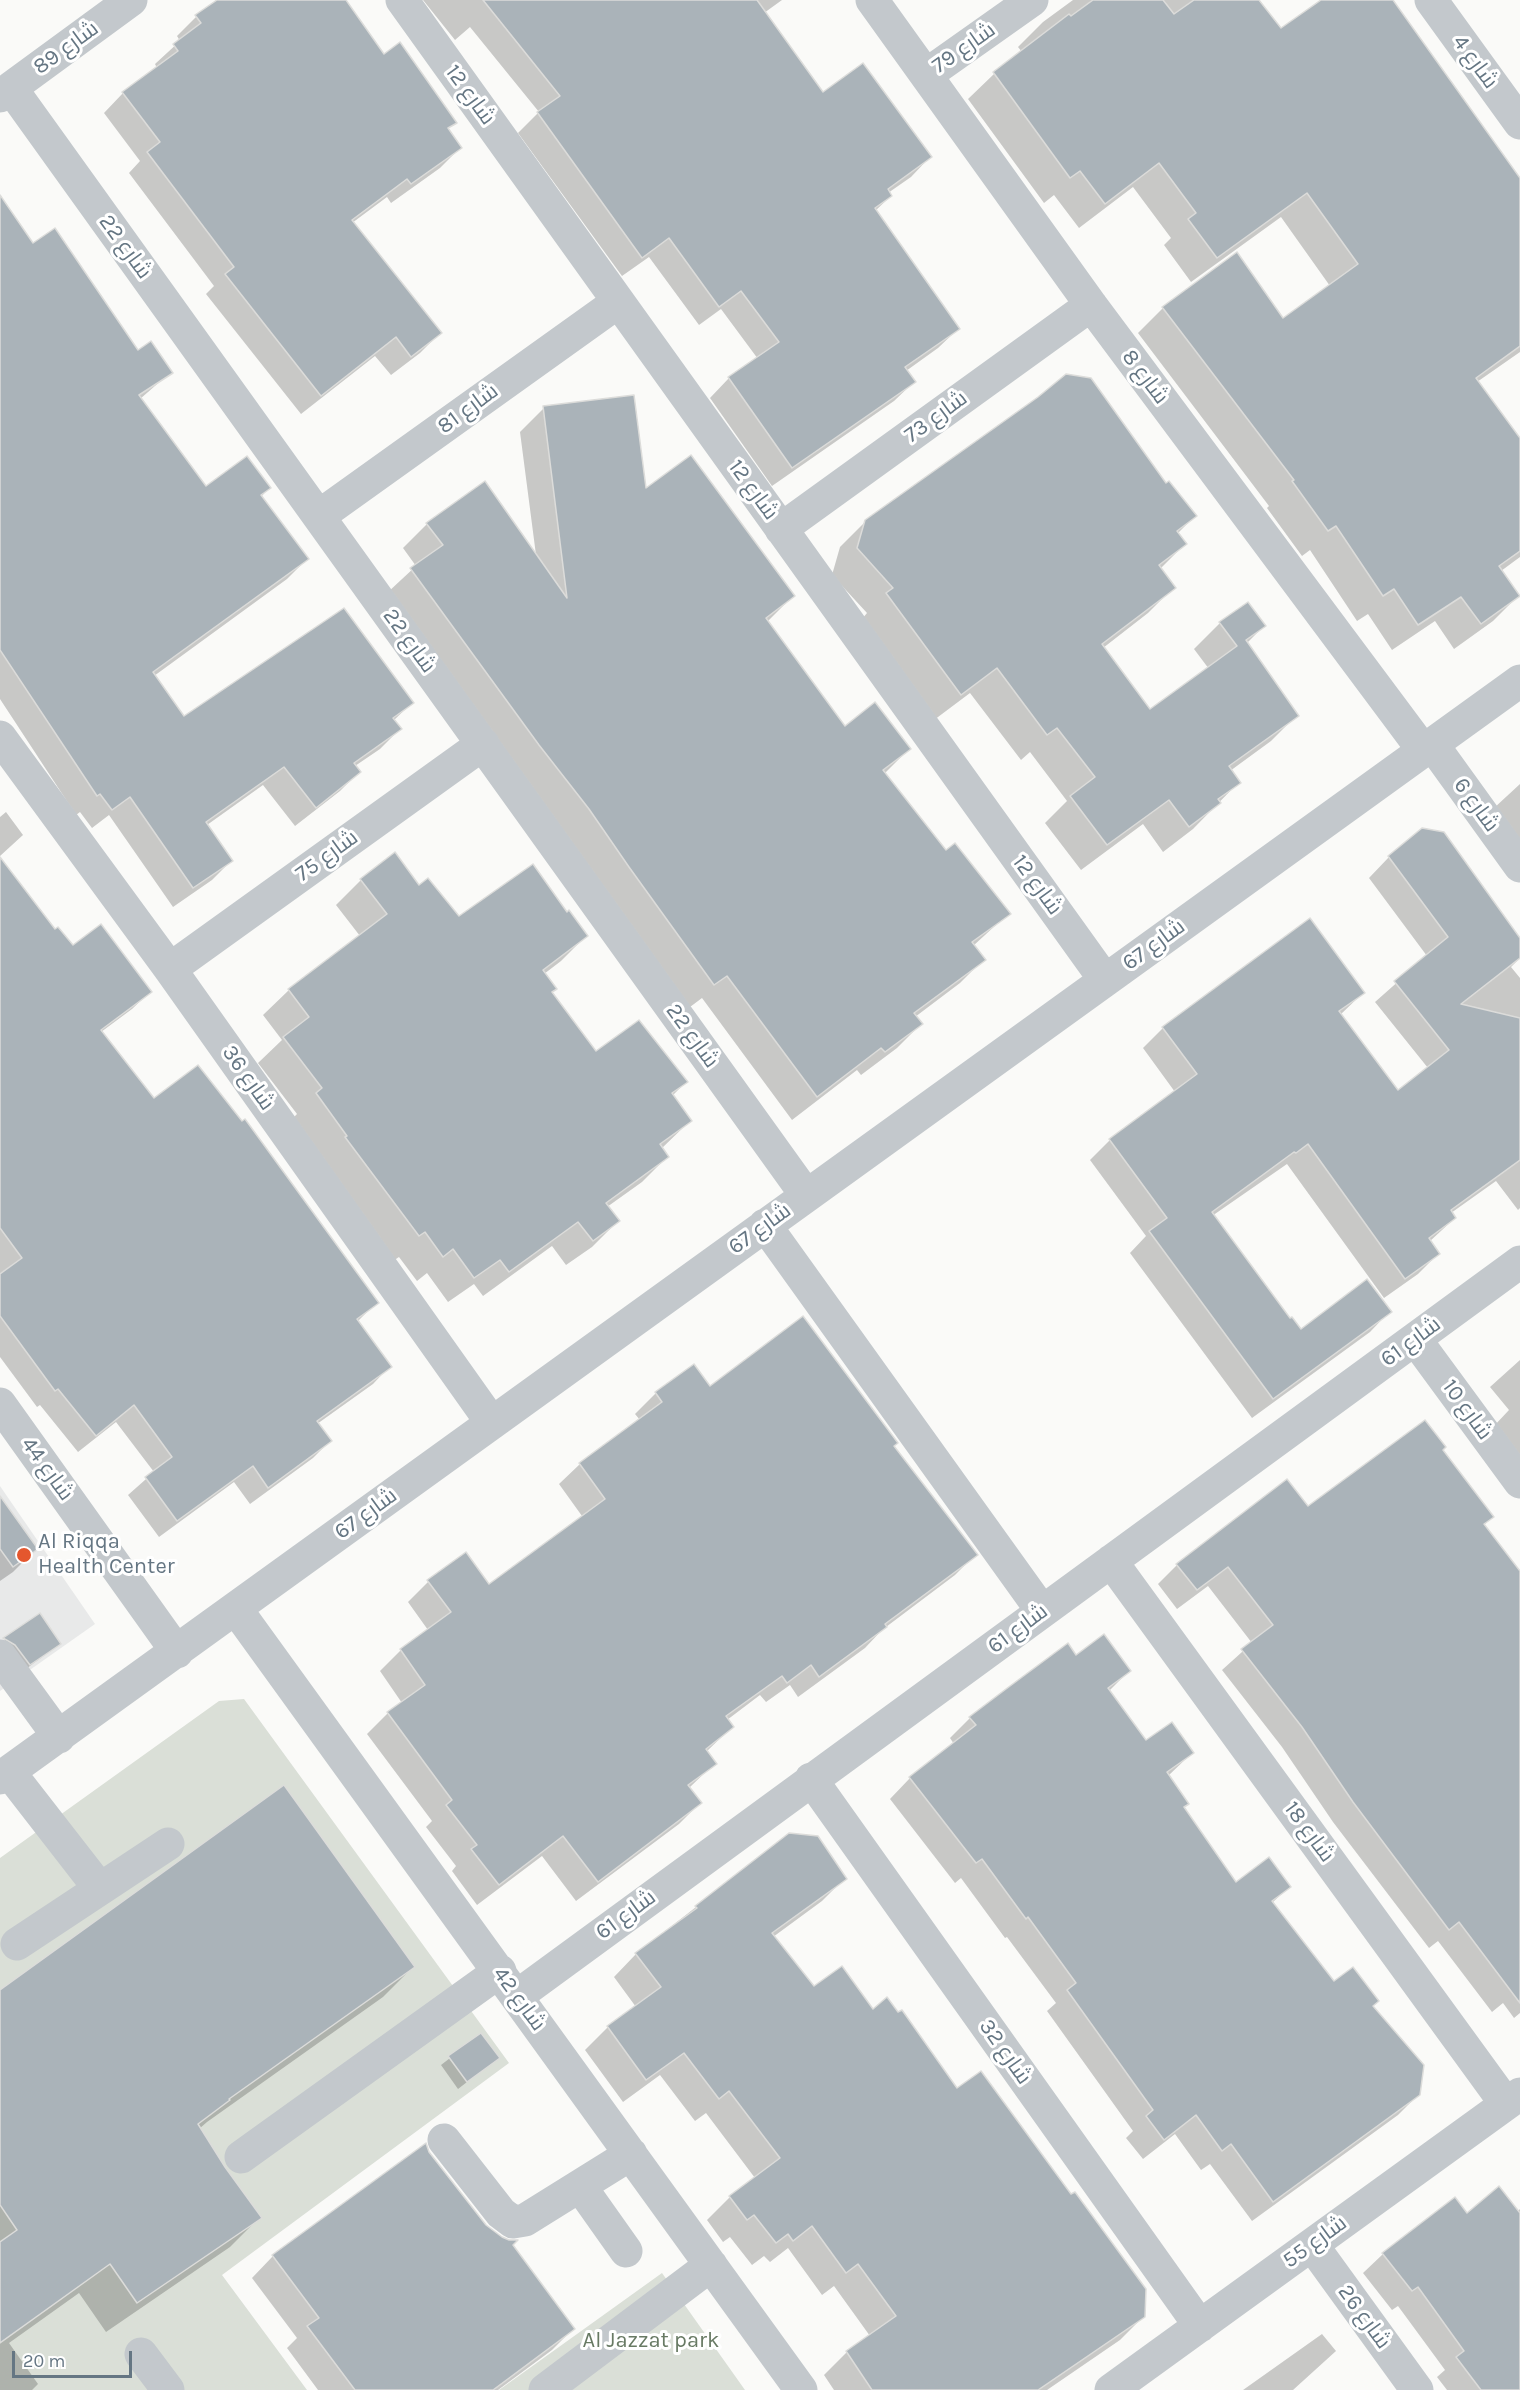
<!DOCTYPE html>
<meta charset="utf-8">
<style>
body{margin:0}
#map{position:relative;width:1520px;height:2390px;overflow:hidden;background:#fafaf8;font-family:Karla,sans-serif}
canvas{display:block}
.scale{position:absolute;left:12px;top:2351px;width:120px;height:27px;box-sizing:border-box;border:3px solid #657683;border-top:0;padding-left:8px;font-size:18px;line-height:21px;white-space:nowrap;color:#657683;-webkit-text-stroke:4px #fff;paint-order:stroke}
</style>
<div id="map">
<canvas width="1520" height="2390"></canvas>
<div class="scale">20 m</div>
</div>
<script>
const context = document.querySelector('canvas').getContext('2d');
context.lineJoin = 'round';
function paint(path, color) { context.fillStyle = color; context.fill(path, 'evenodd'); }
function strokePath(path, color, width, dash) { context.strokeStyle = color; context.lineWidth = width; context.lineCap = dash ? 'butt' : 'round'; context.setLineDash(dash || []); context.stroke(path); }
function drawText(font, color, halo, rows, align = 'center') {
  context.font = font + ' Karla,Cairo,sans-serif'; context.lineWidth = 6; context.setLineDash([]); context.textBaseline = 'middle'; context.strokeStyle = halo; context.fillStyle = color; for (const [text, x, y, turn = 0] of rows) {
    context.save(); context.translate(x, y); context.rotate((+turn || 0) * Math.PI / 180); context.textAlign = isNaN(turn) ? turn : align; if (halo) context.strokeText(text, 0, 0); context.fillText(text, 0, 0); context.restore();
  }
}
paint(new Path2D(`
 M0,1486l95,138 -95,67z`), '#e8e9e9');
paint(new Path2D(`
 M244,1699l265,364 -287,212 85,115h-307v-532l219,-157z
 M662,2273l83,117h-246z`), '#dadfd7');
paint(new Path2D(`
 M220,0h124l40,56 71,66 -8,8 13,18 -20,20 -49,35 -4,-6 -35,26 88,110 -20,20 -29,22 -16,-19 -74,58 -95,-120 8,-8 -85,-113 11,-12 -36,-48 19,-20 34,-25 -2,-4 25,-23 -3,-5 19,-19z
 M423,0h359l-18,13 59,81 107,63 -19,20 -23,16 3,3 -16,15 83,118 -20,19 -32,23 8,11 -20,19 -122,85 -62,-88 19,-20 29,-19 -37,-50 -22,16 -50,-68 -27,19 -104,-143 21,-21 -69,-85 -15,13z
 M1073,0h184l23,30 43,-30h68l129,181v171l-43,30 43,59v116l-19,14 17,25 -25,25 -39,28 -19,-28 -43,29 -24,-36 -11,7 -47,-71 -8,6 -35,-48 2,-2 -131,-173 25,-25 120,12 47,-34 -49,-69 -90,65 -27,-37 7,-7 -38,-51 -54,41 -25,-33 -10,8 -76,-104 26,-25 28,-22 -4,-5 25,-25z
 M0,198l32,47 106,107 33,20 -31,27 66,89h63l-8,9 46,62 -20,20 -133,97 30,42 228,-15 -19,18 7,8 -20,20 -25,17 4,6 -19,19 -45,35 -32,-41 -56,40 24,36 -19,19 -39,27 -64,-92 -17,13 -12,-16 -4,3 -76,-116z
 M544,408l100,82 149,106 -26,26 77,106 65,21 -25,25 62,78 63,61 -36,33 11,13 -24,24 -45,34 6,7 -24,24 -36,27 -4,-5 -65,50 -90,-122 -12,9 -303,-414 29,-27 -13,-18 24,-24 109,31 -16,-123z
 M1166,485l29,31 -18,18 8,10 -25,25 14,18 -26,26 -45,35 47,63 59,-42 -15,-20 26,-26 44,3 -18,18 51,71 -26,26 -41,30 9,11 -46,47 -30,23 -20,-28 -62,46 -36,-47 22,-22 -37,-49 -9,8 -51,-67 -36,27 -73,-100 6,-7 -35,-38 8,-28 26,-26z
 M1520,784v60l-26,-36z
 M6,812l17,23 -23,21v-39z
 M1389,857l131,84v17l-9,9 9,11v230l-2,2 -22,-29 -45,32 4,5 -26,24 9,12 -20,20 -34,24 -97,-134 -75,52 77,104 12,11 89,-20 -20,21 -118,86 -122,-165 16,-17 -56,-76 20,-20 65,-48 -32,-44 20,-20 146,-108 54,73 -23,22 58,77 30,-24 -53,-66 52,-46 -58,-78z
 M0,860l55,71 17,16 78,45 -18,17 -31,23 53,68 223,202 -20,20 33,44 -17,18 -56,40 13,17 -17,17 -63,46 -16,-22 -75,55 -31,-42 26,-23 -38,-50 -38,30 -38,-47 -3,2 -37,-50z
 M361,880l58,7 40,31 107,-4 20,22 -25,25 -17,13 7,19 45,60 90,29 -14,14 18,25 -29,28 6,8 -25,25 -35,25 11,14 -26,26 -26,18 -14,-19 -69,50 -9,-12 -26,18 -21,-29 -10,8 -18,-24 -6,4 -102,-141 6,-6 -39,-51 24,-23 -19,-25 26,-25 71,-54 -24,-31z
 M1520,1360v103l-27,-36 16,-17 -19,-23z
 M693,1366l17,22 183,58 83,108 -21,21 -73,55 -17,18 -67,49 -8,-12 -24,17 -6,-7 -33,25 5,7 -26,25 9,11 -26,25 11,15 -21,21 -103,77 -34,-45 -65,49 -25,-34 4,-5 -30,-39 6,-6 -65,-87 21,-21 14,-10 -22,-32 21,-21 27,-20 -20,-28 20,-20 61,4 93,-70 -23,-32 21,-20 60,-44 -5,-6 21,-21z
 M1441,1450l51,67 -9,9 37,48v439l-6,5 -11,-15 -11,9 -54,-71 -9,7 -96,-126 -51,-75 -60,-77 30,-27 -44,-57 -31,23 -19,-25 19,-19z
 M0,1498l36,51 -23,23 -13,9z
 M39,1615l20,29 -37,28 -22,-28z
 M1076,1657l53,14 -20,20 37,51 46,11 -24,23 15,32 53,76 53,3 -17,16 61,80 38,23 48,88 -21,21 -146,106 -42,-57 -9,6 -26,-36 -32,25 -17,-21 7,-7 -86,-120 9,-8 -49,-66 -2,1 -44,-60 -6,5 -65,-84 20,-21 44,-34 -4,-6 20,-20z
 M845,1878l-23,23 -49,36 41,51 58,23 85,79 187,226 -24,24 -73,50h-213l-10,-15 23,-23 23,-16 -36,-50 -12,9 -34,-47 -18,14 -6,-6 -12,9 -22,-28 -7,5 -16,-22 23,-23 25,-19 -49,-65 -11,8 -35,-46 -37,27 -38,-52 23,-23 28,-20 -22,-30 22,-23 60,-47z
 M413,1967l-30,30 -176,125 -8,7 61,88 -30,30 -124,85 -27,-39 -70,50 29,41 -6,6h-32v-398z
 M480,2035l18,23 -40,31 -17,-24z
 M428,2152l57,74 26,19 62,84 -21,21 -54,40h-180l-31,-42 10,-10 -45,-60 21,-22z
 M1520,2209v181h-73l-10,-13 8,-7 -47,-64 -6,4 -29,-37 20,-19 83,-39 51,-3z
 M1322,2334l14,17 -43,39h-50z`), '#0003');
const building = new Path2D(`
 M217,0h129l38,54 16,-12 57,81 -9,5 14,20 -51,36 -4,-5 -55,41 90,113 -31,24 -15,-20 -75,59 -96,-122 9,-7 -87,-115 13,-10 -38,-50 56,-41 -5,-7 28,-21 -6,-8z
 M483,0h274l66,92 40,-29 69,94 -44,32 4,7 -17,12 85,121 -55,38 11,15 -124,86 -64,-91 51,-35 -38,-51 -22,16 -50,-69 -27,20 -105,-146 23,-16z
 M1093,0h70l11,14 20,-14h65l22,28 40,-28h72l127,178v168l-44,32 44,60v113l-21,15 21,30 -39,28 -20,-27 -43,28 -24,-36 -11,7 -47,-70 -8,5 -36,-50 2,-1 -132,-173 75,-55 46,66 75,-54 -51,-71 -90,65 -29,-39 8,-6 -37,-50 -54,41 -25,-33 -10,7 -77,-106 76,-58 2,2z
 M0,195l33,48 22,-15 83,122 13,-9 22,32 -34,22 67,91 41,-30 24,32 -10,7 48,64 -156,113 31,44 160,-108 70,95 -21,15 9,11 -48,34 7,9 -45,36 -32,-41 -78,55 27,39 -40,27 -63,-91 -18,13 -12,-16 -3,2 -97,-146z
 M1066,374l25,4 75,105 3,-2 28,35 -20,15 10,13 -28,21 17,23 -74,56 48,65 87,-63 -18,-24 29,-20 18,24 -20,14 53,76 -70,50 12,17 -23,16 3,4 -32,24 -20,-27 -62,45 -37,-49 25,-19 -38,-49 -10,7 -50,-67 -36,27 -75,-102 7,-5 -36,-40 8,-28 173,-123z
 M634,395l12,93 45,-33 104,141 -29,22 79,108 30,-24 36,47 -28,21 63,80 9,-7 56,71 -39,28 14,18 -72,53 9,11 -38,28 -4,-4 -64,49 -90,-121 -13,9 -85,-118 -40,-58 -50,-64 -129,-177 33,-23 -17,-22 59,-42 82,117 -24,-192z
 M1422,828l22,4 76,106v20l-59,46 59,14v142l-69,50 5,8 -27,20 11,16 -35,25 -97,-135 -12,9 -2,-1 -82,60 78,106 2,-1 9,12 66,-50 25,33 -119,87 -124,-168 18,-13 -58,-79 88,-65 -35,-47 148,-109 55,75 -26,18 59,79 51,-40 -55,-69 54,-44 -60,-81z
 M395,852l24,33 9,-7 31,38 74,-52 34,48 2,-2 19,26 -45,34 14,19 -5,3 44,59 43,-31 49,62 -16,11 20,28 -32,23 9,13 -63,46 14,18 -27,20 -15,-19 -69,50 -9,-12 -26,18 -21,-29 -10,8 -18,-25 -6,4 -74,-99 2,-1 -31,-43 6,-5 -39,-51 26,-20 -21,-28 99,-75 -27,-35z
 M0,857l55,72 3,-2 15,18 28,-21 51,68 -51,38 53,68 44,-33 44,56 3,-2 134,184 -22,16 35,48 -75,54 15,20 -64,47 -15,-22 -76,55 -32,-44 27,-20 -38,-52 -38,31 -38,-47 -3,2 -55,-75v-42l22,-16 -22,-30z
 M803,1316l95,127 -4,3 84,109 -93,69 2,3 -68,50 -8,-12 -24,18 -5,-7 -56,40 8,11 -28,22 11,15 -29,21 14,18 -104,79 -35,-46 -64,49 -28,-36 6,-4 -31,-40 6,-5 -65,-88 38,-27 -25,-36 51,-37 -24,-32 39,-28 23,32 116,-85 -26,-36 83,-61 -7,-10 39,-28 16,22z
 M1425,1420l21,27 -3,3 51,67 -10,7 36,47v432l-61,-81 -10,8 -96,-128 -51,-75 -61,-78 32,-24 -45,-58 -31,23 -21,-26 111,-85 21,27z
 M0,1496l38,53 -25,18 -13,-18z
 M40,1613l21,31 -31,21 -15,-20 -12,-7z
 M1104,1634l27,37 -23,17 38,52 26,-18 22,31 -27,19 22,32 -5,3 52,75 33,-25 22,30 -19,14 62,80 19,-14 26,34 -6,5 51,59 -4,30 -147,107 -42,-58 -9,7 -26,-36 -32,25 -18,-24 7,-6 -86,-120 9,-7 -48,-66 -2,2 -44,-60 -6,4 -67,-86 67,-52 -7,-8 37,-28 62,-46 8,12z
 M284,1785l131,182 -186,132 1,1 -32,24 27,43 37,51 -125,85 -27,-39 -110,79v-101l17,-12 -17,-25v-215z
 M789,1833l29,3 29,43 -75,54 42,53 28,-20 31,43 14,-12 11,15 4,-2 55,78 24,-17 90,123 4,-2 71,97 -1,28 -107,73h-166l-26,-39 50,-35 -38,-52 -12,9 -34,-47 -19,15 -5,-7 -12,9 -22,-28 -7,5 -18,-24 51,-38 -51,-67 -10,8 -35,-46 -38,27 -39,-54 54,-39 -26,-34 62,-45 -2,-2z
 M481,2033l19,25 -33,24 -19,-26z
 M426,2143l3,9 57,73 16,12 7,3h9l-5,5 62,84 -82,61h-138l-48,-64 12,-8 -47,-63z
 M1499,2186l21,27v177h-39l-25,-33 8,-6 -46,-64 -6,4 -30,-38 73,-56 12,16z`);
paint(building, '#aab3b9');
strokePath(building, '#dcdcda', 1.5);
strokePath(new Path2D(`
 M402,0l703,980
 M872,0l219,305 332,445
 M1431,0l89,123
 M926,75l106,-75
 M11,88l795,1107
 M0,96l131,-96
 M319,516l299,-214
 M781,529l310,-224
 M0,737l170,232 322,454
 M1432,744l88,122
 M170,969l313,-225
 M765,1225l277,386
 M1415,1339l105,143
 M0,1404l177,248
 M1111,1561l395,543
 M236,1609l565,781
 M0,1656l59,81
 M9,1772l91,117
 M0,1778l1520,-1097
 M811,1779l389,547
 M17,1944l151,-100
 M517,1996l1003,-734
 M444,2140l57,73 12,9 12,-2 106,-66
 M241,2157l259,-186
 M580,2186l46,65
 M1312,2245l105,145
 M141,2354l27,36
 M545,2390l166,-125
 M1111,2390l409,-296`), '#c3c8cc', 33);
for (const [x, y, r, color] of [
 [24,1555,8,"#e4572e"]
]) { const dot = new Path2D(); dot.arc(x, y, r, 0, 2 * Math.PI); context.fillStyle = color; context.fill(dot); strokePath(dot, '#fff', 2); }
drawText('22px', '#657683', '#fff', [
 ["شارع 89",66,48,-36],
 ["شارع 79",964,48,-35],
 ["شارع 4",1475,62,54],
 ["شارع 12",470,95,54],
 ["شارع 22",125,247,54],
 ["شارع 8",1145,377,53],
 ["شارع 81",468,409,-36],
 ["شارع 73",936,417,-36],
 ["شارع 12",753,490,54],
 ["شارع 22",409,641,54],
 ["شارع 6",1476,805,54],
 ["شارع 75",327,856,-36],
 ["شارع 12",1037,885,54],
 ["شارع 67",1154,945,-36],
 ["شارع 22",692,1036,54],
 ["شارع 36",248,1078,55],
 ["شارع 67",760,1229,-36],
 ["شارع 61",1411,1342,-36],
 ["شارع 10",1467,1410,54],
 ["شارع 44",47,1469,54],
 ["شارع 67",366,1514,-36],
 ["شارع 61",1018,1629,-36],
 ["شارع 18",1309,1832,54],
 ["شارع 61",626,1915,-36],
 ["شارع 42",519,1999,54],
 ["شارع 32",1005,2052,55],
 ["شارع 55",1315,2242,-36],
 ["شارع 26",1364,2317,54]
]);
drawText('22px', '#657683', '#fff', [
 ["Al Riqqa",38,1542],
 ["Health Center",38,1567]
], 'left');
drawText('22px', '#687a64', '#fff', [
 ["Al Jazzat park",651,2341]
]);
</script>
